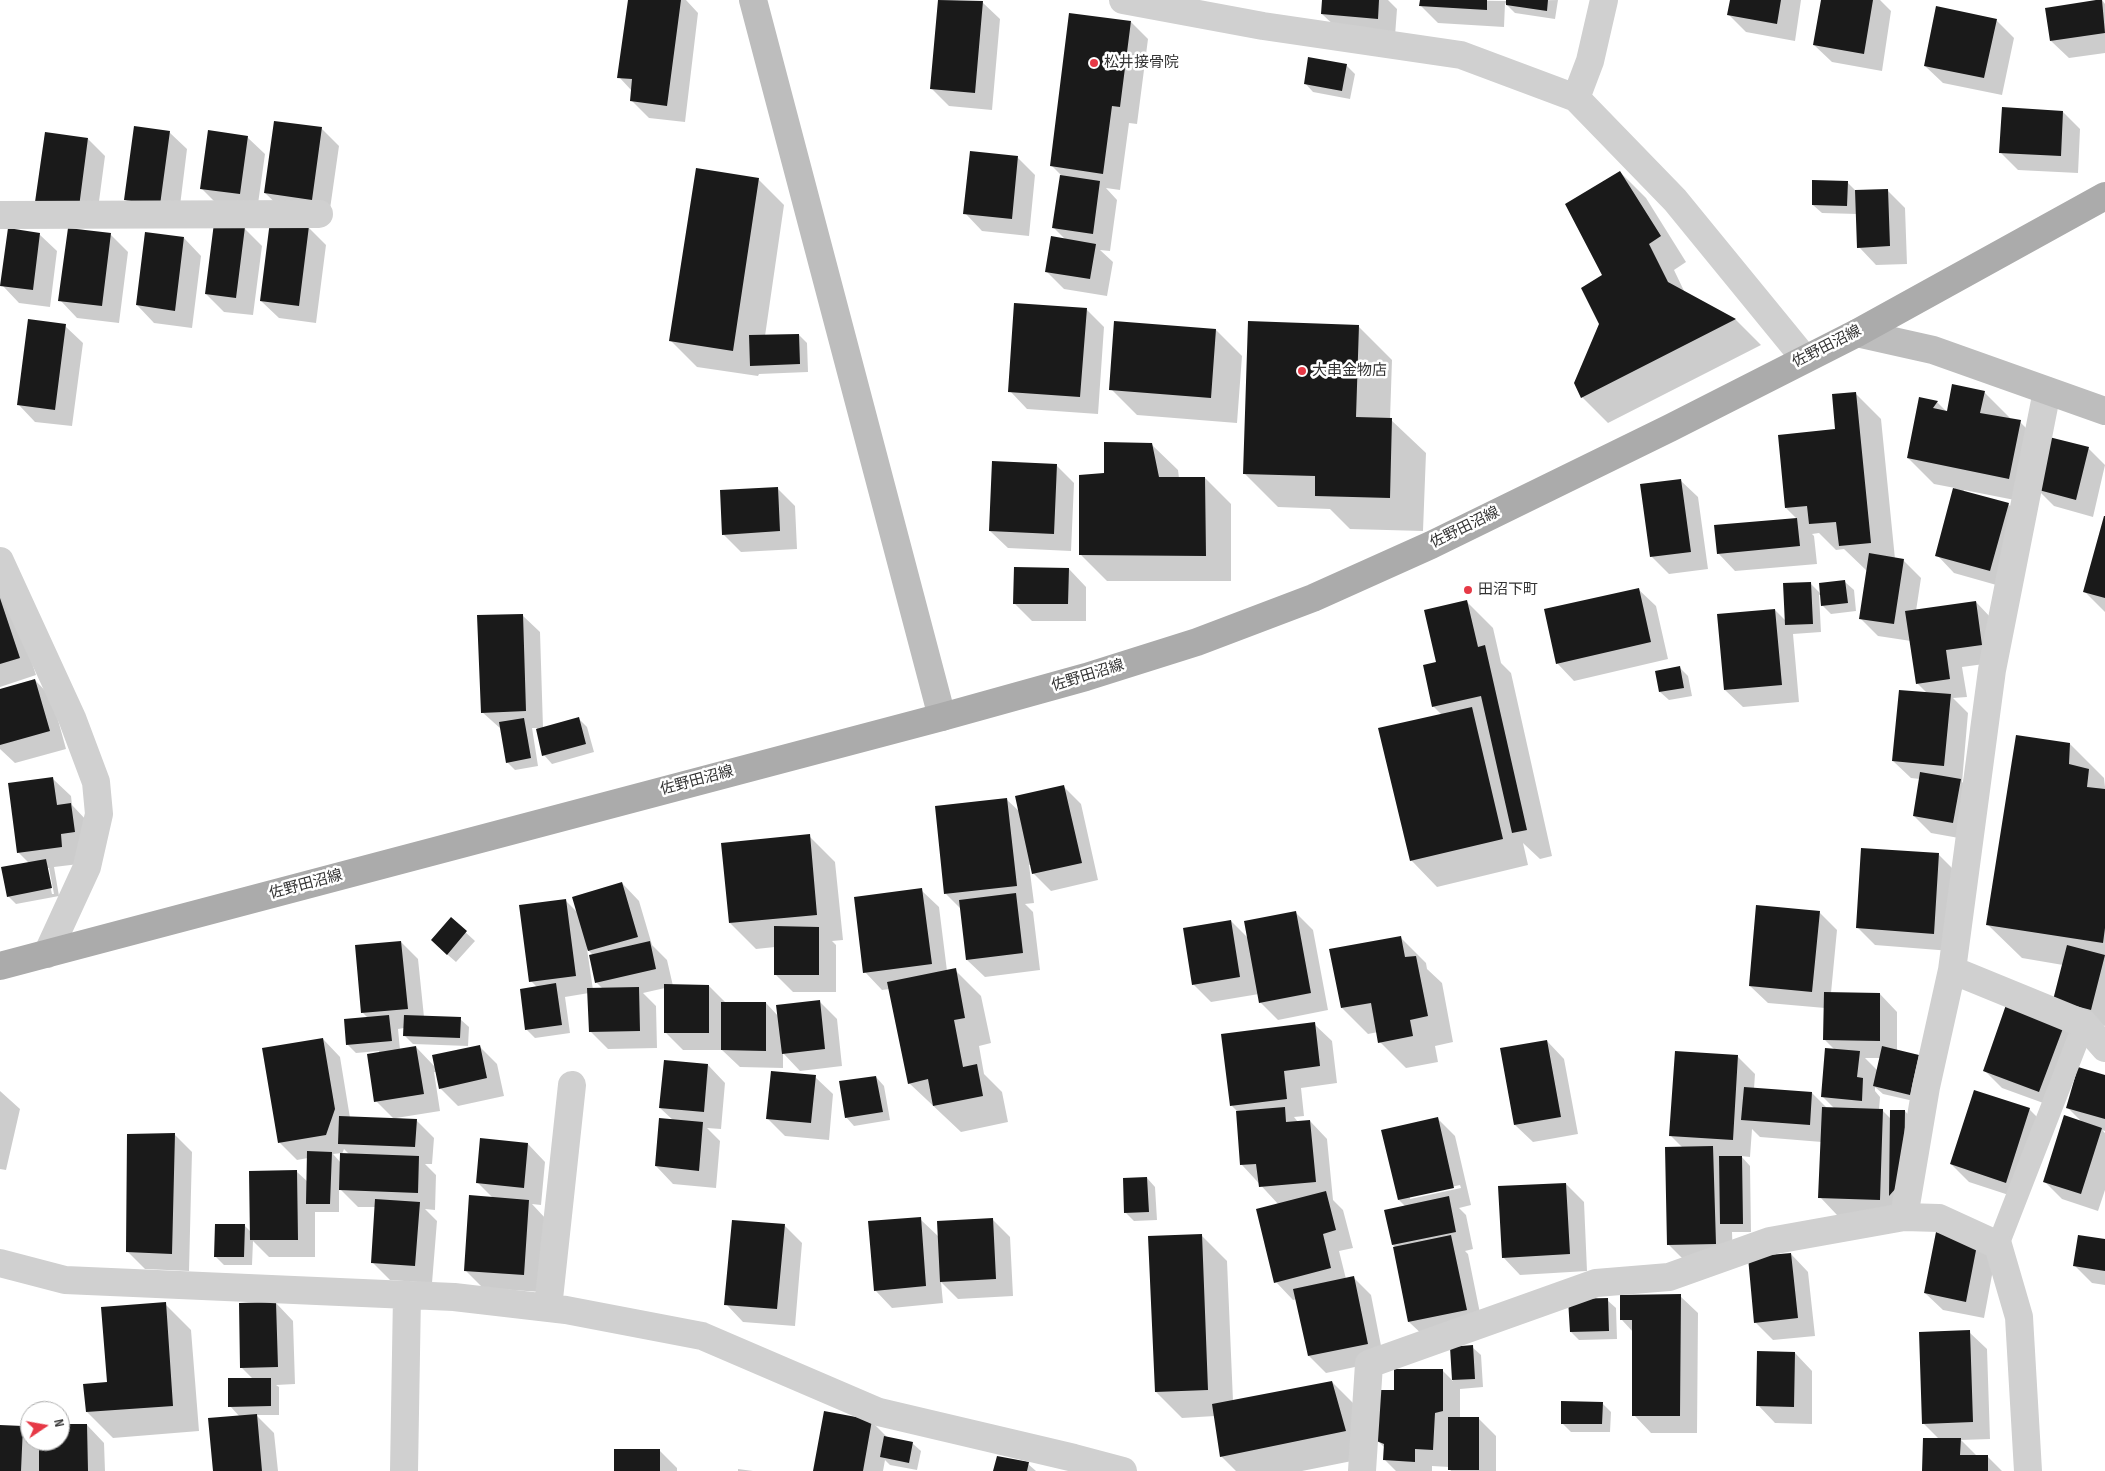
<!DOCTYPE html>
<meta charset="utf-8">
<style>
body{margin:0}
#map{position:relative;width:2105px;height:1471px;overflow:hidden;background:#fff;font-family:"Sofia Sans Condensed",sans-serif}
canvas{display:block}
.north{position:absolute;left:20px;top:1401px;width:50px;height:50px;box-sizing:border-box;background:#fff;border:1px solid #adadad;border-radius:50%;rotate:78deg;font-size:14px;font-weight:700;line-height:20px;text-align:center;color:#333}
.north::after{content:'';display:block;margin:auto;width:18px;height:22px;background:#e63946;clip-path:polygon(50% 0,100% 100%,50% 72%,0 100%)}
</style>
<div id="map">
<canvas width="2105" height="1471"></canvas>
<div class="north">N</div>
</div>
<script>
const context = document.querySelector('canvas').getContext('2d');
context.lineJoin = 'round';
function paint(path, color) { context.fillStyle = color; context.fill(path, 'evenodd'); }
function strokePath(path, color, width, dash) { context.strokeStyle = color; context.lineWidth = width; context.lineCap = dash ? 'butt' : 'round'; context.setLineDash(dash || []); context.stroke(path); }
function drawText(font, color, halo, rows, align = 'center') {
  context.font = font + ' "Sofia Sans Condensed","Noto Sans JP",sans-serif'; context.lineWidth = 5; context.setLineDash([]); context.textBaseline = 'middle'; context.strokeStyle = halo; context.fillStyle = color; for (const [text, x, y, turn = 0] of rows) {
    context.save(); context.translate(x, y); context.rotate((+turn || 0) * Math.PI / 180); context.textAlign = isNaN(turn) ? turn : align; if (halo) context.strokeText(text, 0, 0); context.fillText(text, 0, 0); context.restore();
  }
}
paint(new Path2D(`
 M629,0h57l12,13 -13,109 -36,-4 -18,-18 1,-9 -13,-14z
 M939,0l43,2 18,17 -8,91 -43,-4 -17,-17z
 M1323,0h65l9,9 -2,27 -55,-5 -18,-17z
 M1421,0l87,1 50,-1 -3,19 -40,-6 -10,-10 -1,24 -66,-4 -18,-18z
 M1731,0h70l-6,41 -49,-9 -17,-17z
 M1822,0h58l11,11 -9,60 -50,-9 -18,-17z
 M2102,0l3,4v49l-36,5 -18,-17z
 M1996,20l18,18 -12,57 -59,-12 -18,-17z
 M1131,22l17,17 -11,85 -8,-1 -9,67 -14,-2 11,12 -7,51 -10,-1 13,12 -6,34 -43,-7 -18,-18 20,-31 -12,-12 7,-53 -9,-9z
 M1346,65l9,9 -5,25 -37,-7 -8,-9z
 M2063,112l17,17 -2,44 -60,-3 -17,-17z
 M321,128l18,18 -10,70 -46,-6 -18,-17z
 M169,132l18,17 -9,73 -35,-4 -17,-18z
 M247,137l18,17 -8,57 -38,-5 -18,-18z
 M88,139l17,17 -9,68 -42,-5z
 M1018,158l17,17 -6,61 -47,-5 -17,-18z
 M1620,172l26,26 40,64 -12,8 11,23 51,27 25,25 -153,78 -26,-26 19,-74 3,-47z
 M758,179l26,26 -19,131 34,-1 8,8 1,29 -49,2 -1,2 -61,-9 -26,-26z
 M1847,182l9,9 31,-1 18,18 2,56 -31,1 -17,-18 -2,-33 -35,-1 -9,-8z
 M309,228l17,17 -10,78 -37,-5 -18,-17z
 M245,229l17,17 -9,69 -29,-3 -18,-18z
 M39,234l18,17 -7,56 -31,-4 -17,-18z
 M110,234l18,18 -9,71 -42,-5 -17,-18z
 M184,238l17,18 -9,72 -38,-5 -17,-18z
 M1086,309l18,18 -6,87 -71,-5 -17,-18z
 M65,326l18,17 -11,83 -37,-4 -17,-18z
 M1358,326l34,34 -2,59 36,34 -3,78 -73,-2 -20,-20 -52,-2 -33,-33z
 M1216,330l26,26 -5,67 -100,-8 -26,-26z
 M1984,392l26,26v2l10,2 27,27 3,-11 39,11 16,16 -12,52 -39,-11 -16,-16 -3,14 -71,-14 -1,2 45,12 18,18 -19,66 -53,-15 -17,-18 18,-67 -21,-4 -26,-26 12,-60 17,4 11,11z
 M1855,393l26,26 14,140 8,1 18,18 -5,33 60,-9 17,18 6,42 -37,5 5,30 -14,1 15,15 -6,69 16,15 -8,43 -39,-7 -17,-17 6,-37 -9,-1 -18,-17 34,-68 -10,-10 -6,-42 -33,-5 -18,-18 7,-47 -23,-22 -8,1 -17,-17 -7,1 2,2 3,28 -82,7 -17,-18 -2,-27 81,-7 -11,-11 51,-78z
 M1151,444l27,26 1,8h26l26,26v77h-124l-26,-26 24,-81z
 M1056,465l18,18 -3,68 -63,-3 -18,-17z
 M1680,480l18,17 10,72 -39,5 -17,-17z
 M777,488l18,18 2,43 -56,3 -18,-18z
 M2105,518v94l-21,-21z
 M1069,569l17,18v34h-54l-18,-18z
 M1845,582l9,8 2,21 -25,3 -9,-9 -1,-10h-2l2,37 -28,2 6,68 -56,5 -18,-17 -6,-75 56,-5 11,11 24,-38 11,11z
 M0,586l11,11 25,78 -36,12z
 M1638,589l18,17 12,53 -94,22 -17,-18z
 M1467,602l26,26 8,35 10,10 41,183 -12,3 -17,-16 5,22 -91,22 -26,-27 31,-145 -9,-9 4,-43z
 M522,615l18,17 3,96 36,-9 8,8 7,25 -42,12 -8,-9 -7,-27h-5l6,38 -23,4 -8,-8 -6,-33 -19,-17z
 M1680,668l8,8 4,20 -23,4 -9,-8z
 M35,680l17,18 14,51 -51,14 -15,-14v-59z
 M2070,744l34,34 1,9v239l-33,-8 -9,-53 -41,-7 -34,-33z
 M53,779l18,17 1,9 16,17 -9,42 -25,3 5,29 -43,8 -8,-8 21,-33 -11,-11zM46,868h3l5,26h-2z
 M1063,786l18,18 17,76 -47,11 -18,-18 -2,-8h-2l5,38 -9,1 8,8 7,58 -55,7 -18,-17 -6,-51 -15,-15 60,-95 14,13z
 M809,836l26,26 8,78 -11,1 4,4v47h-43l-18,-18v-27l-19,2 -26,-26z
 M1939,855l17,17 -5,79 -76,-6 -17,-17z
 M622,883l17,18 13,44 15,15 6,26h36l17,17h40l13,14 40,-16 18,18 5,47 -42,5 -17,-18v15l-43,-1 -18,-17h-39l-18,-18v-44l-22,5 13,13 1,42 -49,1 -18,-18 -1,-38 -24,4 5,36 -35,5 -9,-9 11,-42 -6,-6 34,-81 13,13zM587,949l6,6 3,27 7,7 -10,1z
 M921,890l18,17 8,64 8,-1 26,26 10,47 -12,3 5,28 18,18 6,30 -47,10 -52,-49 -19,-94 -8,1 -17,-18z
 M1295,912l18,18 15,80 -50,10 -18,-18 -1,-8 -48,8 -18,-18 38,-63 18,18z
 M1819,912l18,18 -6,63 49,1 17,18v39l21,5 9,8 -9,38 -35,-8 -8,-7v4l5,6 -1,13h3l9,9 14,-8 8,9 -16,97 -60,-2 -17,-18 2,-55 -62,-5 -8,-8 -2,28 -9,-1 9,10 1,66h-19l1,29 -47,1 -18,-18 15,-96 -12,-12 66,-80 18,18 -1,15 58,4 15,15 8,1 -13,-13 13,-46 -10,-10v-32l-57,-5 -18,-17zM1865,1058h15l-2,13z
 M451,919l24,22 -19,21 -15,-13z
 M1400,937l26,26 1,6 15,14 11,59 -18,4 3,16 -32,6 -26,-26 -2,-10 -10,2 -26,-26z
 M401,942l17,17 6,58 36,2 9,8 -1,19 -55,-2 -9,-9v-7l-6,1 2,21 16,-3 19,20 44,-21 18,18 7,32 -46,10 -18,-18 -4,-16h-2l6,39 -44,7 20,2 18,18 -2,26h-7l11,11 -1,35 -10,-1 12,12 -5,62 -42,-3 -18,-18 4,-55h-18l-19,-19v24h-24v45h-46l-16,-16 -1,24h-28l-9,-9 29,-31 7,7 46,-60 11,10v-24l-11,2 -17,-17 43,-104 17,18 10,61 44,1 -18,-18 3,-50 -23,2 -9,-9 21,-26 -5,-5zM344,1149l6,6 -8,-1zM342,1153l-1,10 -8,-9z
 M1314,1024l18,17 5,42 -36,5 3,28 -10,1 4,5 12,-1 17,18 6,61 10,10 10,38 -14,3 7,28 7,-2 18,18 13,66 -58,12 -17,-17 -12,-57 -4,1 -17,-18 3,-77 -37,-40 -5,-54 -5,-5z
 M2064,1024l17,18 -24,66 -55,-20 -18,-18z
 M1547,1041l17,18 14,75 -45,8 -18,-17 -13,-76z
 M708,1065l17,18 -4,46 -14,-1 13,13 -4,47 -43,-4 -17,-18 18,-45 -14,-13z
 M2105,1076v55l-3,-1 3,3v57l-7,21 -36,-12 -18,-18 39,-58 -15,-15z
 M815,1077l18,17 -4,46 -44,-4 -17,-17z
 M876,1077l8,9 6,34 -36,6 -8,-9z
 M0,1091l20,18 -14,61 -6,-1z
 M2029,1109l18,18 -23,73 -55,-18 -18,-18z
 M1438,1119l17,17 16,69 -12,3 7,7 7,34 -8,2 3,3 15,74 -56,11 -18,-17 -13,-74 -3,-3 13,-38 -7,-7zM1460,1185l1,3 -51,11v-3z
 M175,1135l17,17 -3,119 -44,-2 -18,-18z
 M481,1140l47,4 17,18 -4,43 -9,-1 14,15 -5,73 -58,-4 -18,-18 28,-72 -16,-16z
 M1147,1178l8,9 2,33 -23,1 -9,-9z
 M1566,1184l18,18 3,69 -67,4 -17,-18z
 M920,1219l19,18 54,-17 17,17 3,59 -55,3 -17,-17 2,21 -51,5 -17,-18z
 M784,1225l18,18 -7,83 -52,-4 -17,-18z
 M1201,1235l26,26 6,140 99,-19 26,26 14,49 -70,14h-66l-15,-15 -6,-40 -33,2 -26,-26z
 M2105,1240v45l-13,-2 -17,-17z
 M1978,1241l17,18 -11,59 -41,-8 -18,-17z
 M1791,1254l17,18 7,64 -42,4 -18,-18z
 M1680,1296l18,17 -1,120h-46l-17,-18 -1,-83 -11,-12z
 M1607,1300l9,8 1,31 -38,1 -8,-8z
 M276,1303l17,18 2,63 -19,1 3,2v28h-23l18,18 4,38h-64l26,-54 -10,-11 23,-27 -12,-12z
 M165,1304l26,26 8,101 -86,7 -26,-26z
 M1969,1332l18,17 3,90 -29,1 16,16h10l15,15h-78l15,-32 -16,-16z
 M1472,1347l9,8 2,32 -23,2v29h18l18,18v35h-45l-2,-4 -17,-1v5h-36l-12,-12 1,-11 -9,-9 19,-48 47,-21 11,11 -2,-33z
 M1795,1353l17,18v53l-37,-1 -17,-18z
 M1602,1403l9,9 -1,20h-39l-9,-9z
 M871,1421l17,17 24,5 9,8 -4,19 -27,-5 -5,-5 -2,11h-68z
 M87,1425l17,18 1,28h-105v-45l23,1 7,7v7h7l3,4v-4h20v-15z
 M659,1450l18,18v3h-62z
 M1028,1464l8,7h-41z
 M738,1469l15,2h-15z`), '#0003');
paint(new Path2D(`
 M628,0h53l-14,106 -37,-5 2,-22 -15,-1z
 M938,0l45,1 -8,92 -45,-4z
 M1322,0h57l-1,19 -57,-5z
 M1420,0h67v10l-68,-4z
 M1506,0h42l-1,11 -41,-6z
 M1730,0h51l-4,24 -50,-9z
 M1821,0h52l-9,54 -51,-9z
 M2096,0h6l3,33 -55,8 -5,-33z
 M1936,6l61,13 -13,59 -60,-12z
 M1069,13l62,8 -11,86 -8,-1 -9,68 -53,-8z
 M1308,57l39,7 -5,27 -38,-7z
 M2002,107l61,4 -2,45 -62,-3z
 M274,121l48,6 -10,73 -48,-7z
 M134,126l36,5 -10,74 -36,-5z
 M208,130l40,6 -8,58 -40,-5z
 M45,132l43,6 -9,69 -44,-5z
 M970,151l48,5 -6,63 -49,-5z
 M696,168l63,10 -26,173 -64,-10z
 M1620,171l41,65 -12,8 19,38 68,37 -155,79 -7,-15 25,-59 -18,-36 21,-13 -37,-71z
 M1060,175l40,6 -7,53 -41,-6z
 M1812,180l36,1 -1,25 -35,-1z
 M1888,189l2,57 -33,2 -2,-58z
 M270,221l39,5 -10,80 -39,-5z
 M214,223l31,4 -9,71 -31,-4z
 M8,228l32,5 -7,57 -33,-4z
 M68,228l43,5 -9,73 -44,-5z
 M145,232l39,5 -9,74 -39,-6z
 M1051,236l45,8 -6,35 -45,-7z
 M1014,303l73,5 -7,89 -72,-5z
 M28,319l38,5 -11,86 -38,-5z
 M1114,321l102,8 -5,69 -102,-8z
 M1248,321l111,4 -3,92 36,1 -2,80 -75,-2v-20l-72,-2z
 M799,334l1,30 -50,2 -1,-31z
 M1952,384l33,7 -5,22 41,7 -12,59 -102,-21 12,-61 19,4 -5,7 14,3z
 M1856,392l15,151 -32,3 -3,-24 -27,2 -2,-18 -22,2 -7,-73 57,-6 -3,-35z
 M2049,437l40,10 -13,53 -41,-11z
 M1104,442l48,1 7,34h46l1,79 -127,-1v-80l25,-2z
 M992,461l65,3 -3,70 -65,-3z
 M1681,479l10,73 -41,5 -10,-73z
 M778,487l2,44 -58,4 -2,-45z
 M1953,488l56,15 -19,68 -55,-15z
 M2104,516h1v82l-22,-6z
 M1797,518l3,28 -83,8 -3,-29z
 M1869,553l35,6 -10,65 -35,-5z
 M1014,567l55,1 -1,36h-55z
 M1845,580l3,23 -27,3 -2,-23z
 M1811,582l2,42 -28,1 -2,-42z
 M1639,588l12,54 -95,22 -12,-55z
 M0,598l20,60 -20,6z
 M1467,600l11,47 7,-2 42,185 -15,3 -31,-137 -49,11 -9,-42 13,-3 -12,-52z
 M1976,601l6,44 -36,5 4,29 -34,5 -11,-73z
 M1775,609l7,76 -58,5 -7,-76z
 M523,614l3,97 -45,2 -4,-98z
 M1680,666l4,22 -25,4 -4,-21z
 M35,679l15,52 -50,14v-56z
 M1899,690l52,4 -7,72 -52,-5z
 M1472,707l31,132 -93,22 -32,-133z
 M579,717l7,27 -44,12 -6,-27z
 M524,718l7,40 -25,5 -7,-41z
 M2016,735l54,8 -1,21 20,5 -2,18 18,2v139l-2,15 -117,-18z
 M1920,772l41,7 -8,44 -40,-7z
 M53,777l4,28 14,-2 4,29 -14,2 1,13 -45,6 -9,-70z
 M1064,785l18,78 -50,11 -17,-78z
 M1007,798l10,88 -73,8 -9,-88z
 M810,834l7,81 -88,8 -8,-80z
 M1861,848l78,5 -5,81 -78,-6z
 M46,859l6,29 -45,9 -6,-30z
 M622,882l16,55 -50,14 -16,-54z
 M922,888l10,76 -69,9 -9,-76z
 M1016,893l7,60 -57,7 -7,-60z
 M566,899l10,77 -47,6 -10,-77z
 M1756,905l64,6 -8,81 -63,-6z
 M1296,911l15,82 -52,10 -15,-82z
 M451,917l16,14 -20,24 -16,-15z
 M1231,920l9,57 -48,8 -9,-57z
 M774,926l45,1v48h-45z
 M1401,936l4,21 11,-1 12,60 -18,4 3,16 -35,7 -7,-40 -30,5 -12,-59z
 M401,941l7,68 -47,4 -6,-68z
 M650,941l6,28 -61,14 -6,-28z
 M2067,945l38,10 -14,55 -38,-10z
 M956,968l9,50 -11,2 9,47 14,-3 6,32 -50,10 -5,-27 -20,5 -21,-102z
 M556,983l6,42 -37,5 -5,-41z
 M664,984l45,1v48h-45z
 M639,987l1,44 -51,1 -2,-44z
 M1824,992l56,1v48l-57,-1z
 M820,1000l5,49 -43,5 -6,-49z
 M721,1002h45v49l-45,-1z
 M2007,1002l58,21 -26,69 -56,-21z
 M389,1015l3,26 -46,4 -2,-26z
 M404,1015l57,2 -1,21 -57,-2z
 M1315,1022l5,44 -36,5 3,28 -57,7 -9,-72z
 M323,1038l12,71 -9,26 -48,8 -16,-95z
 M1547,1040l14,77 -47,8 -14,-77z
 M480,1045l7,33 -48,11 -7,-34z
 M416,1046l8,48 -50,8 -7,-48z
 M1882,1046l37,9 -9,40 -37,-9z
 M1825,1048l35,3 -3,26 6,1 -1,23 -41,-4z
 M1675,1051l63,4 -5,85 -64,-4z
 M664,1060l44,4 -4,48 -45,-4z
 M2078,1067l27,8v44l-39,-11z
 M771,1071l45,4 -5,48 -45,-4z
 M876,1076l7,36 -38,6 -6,-37z
 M1744,1087l68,5 -2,33 -69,-5z
 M1974,1090l56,18 -24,75 -56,-19z
 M1285,1107l1,15 24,-2 6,62 -57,5 -3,-23 -16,1 -4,-54z
 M1822,1107l61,2 -3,91 -62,-2z
 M1890,1110h15l-1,69 -15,17z
 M2064,1115l38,13 -21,66 -38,-12z
 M339,1116l78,3 -2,28 -77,-3z
 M1438,1117l16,71 -56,12 -17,-70z
 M659,1118l44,4 -4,49 -44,-5z
 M175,1133l-3,121 -46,-2 1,-118z
 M480,1138l48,5 -4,45 -48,-5z
 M1713,1146l3,98 -49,1 -2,-98z
 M307,1151l25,1 -2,52h-24z
 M340,1153l79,3 -1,37 -79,-3z
 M1719,1156h23l1,68h-23z
 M297,1170l1,70h-48l-1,-69z
 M1147,1177l2,35 -25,1 -1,-35z
 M1566,1183l4,71 -68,4 -4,-72z
 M1326,1191l10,39 -13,4 8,34 -57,15 -18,-74z
 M469,1195l60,5 -5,75 -60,-4z
 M1449,1196l7,36 -64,13 -8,-35z
 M375,1199l45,3 -5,64 -44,-3z
 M921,1217l5,69 -52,5 -6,-70z
 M993,1218l3,61 -56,3 -3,-61z
 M732,1220l53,4 -8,85 -53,-4z
 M215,1224h30l-1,33h-30z
 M1936,1232l42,8 -12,62 -42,-9z
 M1202,1234l6,156 -53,2 -7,-156z
 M1451,1235l16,75 -59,12 -15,-75z
 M2078,1235l27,4v32l-32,-5z
 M1791,1253l7,65 -44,5 -6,-66z
 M1354,1276l14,68 -60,12 -15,-67z
 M1681,1294l-1,122h-48v-96h-12v-25z
 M1608,1298l1,33 -39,1 -2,-33z
 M166,1302l7,104 -87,6 -3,-28 24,-2 -6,-75z
 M276,1302l2,65 -38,1 -1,-65z
 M1970,1330l3,92 -51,2 -3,-92z
 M1473,1345l2,34 -23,1 -2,-33z
 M1757,1351l38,1 -1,55 -38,-1z
 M1394,1369h49v42l-8,2 -2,37 -18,-1v13l-32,-2 1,-16 -10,-4v-50h20z
 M228,1378h43v28l-43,1z
 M1332,1381l14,50 -126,26 -8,-53z
 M1561,1401l42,1 -1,22h-41z
 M824,1411l48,9 -9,51h-50z
 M257,1414l5,57h-49l-5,-53z
 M1448,1417h31v53h-31z
 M60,1424h27l1,47h-49v-30h21z
 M0,1425l23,1 -2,45h-21z
 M884,1436l29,6 -4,21 -29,-6z
 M1923,1438h38l-1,17h28v16h-66z
 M614,1449h46v22h-46z
 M997,1456l32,6 -2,9h-34z`), '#1a1a1a');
strokePath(new Path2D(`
 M1998,1245l86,-221`), '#d0d0d0', 22);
strokePath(new Path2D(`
 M1123,0l140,26 198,29 115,43 99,102 130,159
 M1576,98l14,-37 14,-61
 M0,215l319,-1
 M0,561l72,157 24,64 3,32 -12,53 -40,87
 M1952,970l132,54 21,24
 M1904,1217l22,-130 26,-117 40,-300 55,-279
 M0,1263l65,17 389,17 112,13 136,26 177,76 195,46 49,13
 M548,1308l24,-223
 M404,1471l3,-176
 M1362,1471l7,-107 227,-81 73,-6 101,-36 134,-24 35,1 59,27 21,72 9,154`), '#d0d0d0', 28);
strokePath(new Path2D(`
 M753,0l189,717
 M1857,333l76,17 172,61`), '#bdbdbd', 28);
strokePath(new Path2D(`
 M0,966l942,-249 144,-40 111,-35 116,-44 118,-53 239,-117 187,-95 248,-137`), '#ababab', 28);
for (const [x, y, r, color] of [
 [1094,63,5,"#e63946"],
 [1302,371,5,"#e63946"],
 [1468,590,5,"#e63946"]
]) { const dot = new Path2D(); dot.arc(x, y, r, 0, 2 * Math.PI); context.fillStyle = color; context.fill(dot); strokePath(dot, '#fff', 2); }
drawText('15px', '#333', '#fff', [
 ["松井接骨院",1104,63],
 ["大串金物店",1312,371],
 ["田沼下町",1478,590]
], 'left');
drawText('15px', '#333', '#fff', [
 ["佐野田沼線",1827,347,-27],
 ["佐野田沼線",1465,528,-26],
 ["佐野田沼線",1088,676,-17],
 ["佐野田沼線",697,781,-15],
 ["佐野田沼線",306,885,-15]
]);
</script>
